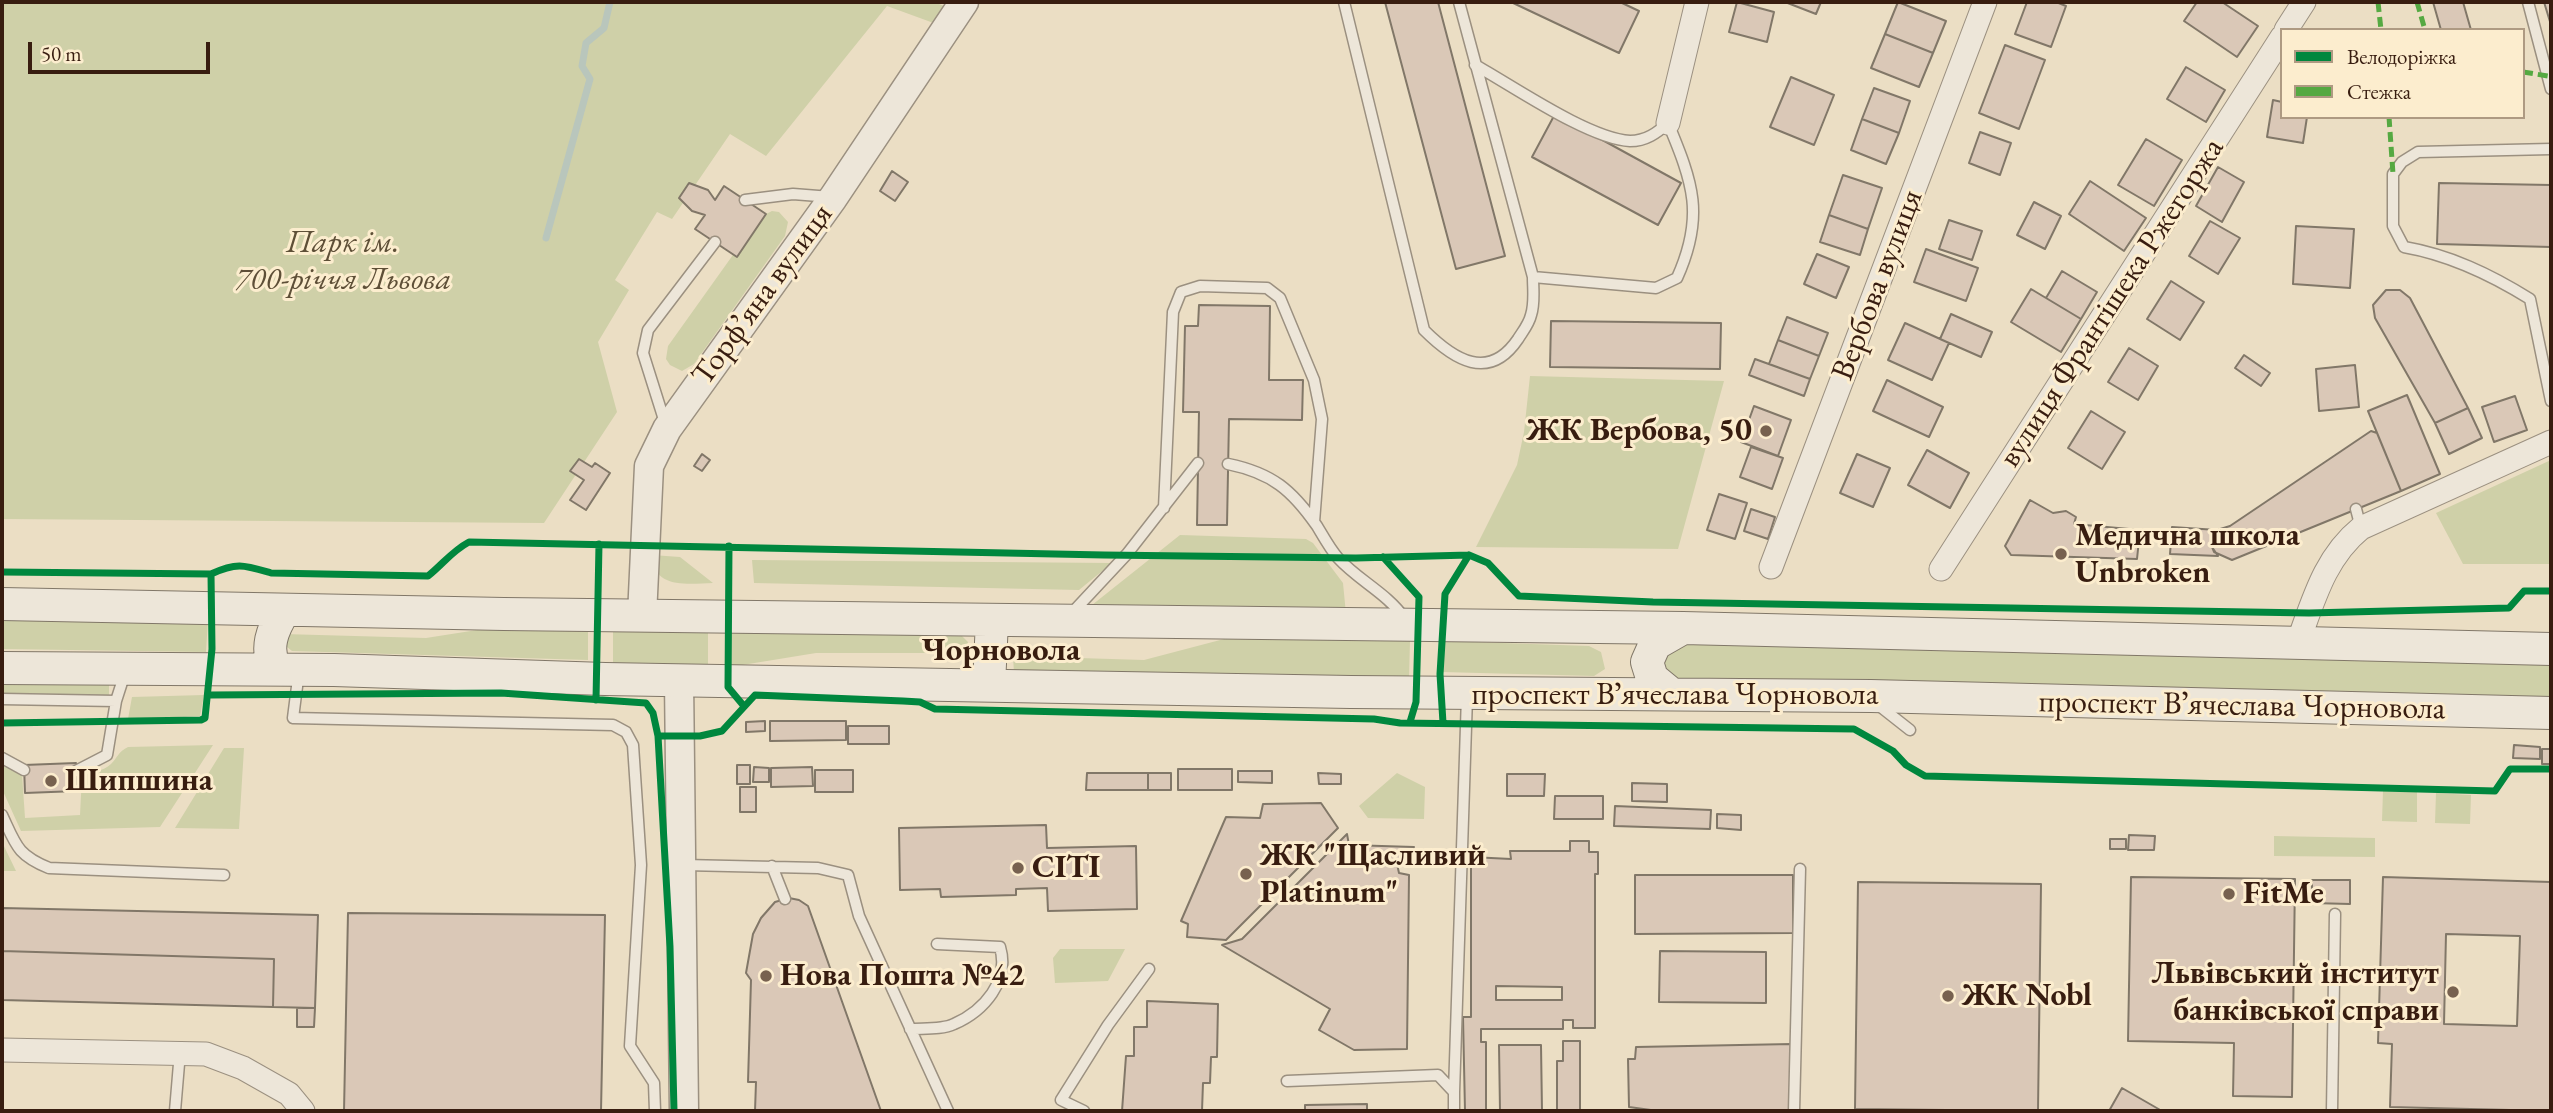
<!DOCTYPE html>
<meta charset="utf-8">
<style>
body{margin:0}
#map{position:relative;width:2553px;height:1113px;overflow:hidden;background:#ebdec4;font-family:"EB Garamond",serif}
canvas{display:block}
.frame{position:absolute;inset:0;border:4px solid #381d10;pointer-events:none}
.legend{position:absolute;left:2280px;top:28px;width:245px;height:91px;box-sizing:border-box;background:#fcedce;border:2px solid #ae9a82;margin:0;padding:9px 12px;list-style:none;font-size:21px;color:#381d10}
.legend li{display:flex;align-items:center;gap:14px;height:35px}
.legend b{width:35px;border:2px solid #ae9a82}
.scale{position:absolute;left:28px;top:42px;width:182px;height:32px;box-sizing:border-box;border:4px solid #381d10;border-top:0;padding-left:9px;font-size:21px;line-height:24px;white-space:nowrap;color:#381d10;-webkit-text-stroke:5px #fcedce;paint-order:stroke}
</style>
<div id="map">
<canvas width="2553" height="1113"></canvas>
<div class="frame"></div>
<ul class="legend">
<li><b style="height:9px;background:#00873e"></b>Велодоріжка</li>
<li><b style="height:9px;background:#55a942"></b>Стежка</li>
</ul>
<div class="scale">50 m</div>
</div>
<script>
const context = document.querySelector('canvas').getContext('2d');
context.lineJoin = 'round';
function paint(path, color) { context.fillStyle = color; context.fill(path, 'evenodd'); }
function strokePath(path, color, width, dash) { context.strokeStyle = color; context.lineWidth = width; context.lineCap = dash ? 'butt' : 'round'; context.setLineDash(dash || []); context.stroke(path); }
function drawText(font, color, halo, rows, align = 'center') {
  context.font = font + ' "EB Garamond",serif'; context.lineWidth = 6; context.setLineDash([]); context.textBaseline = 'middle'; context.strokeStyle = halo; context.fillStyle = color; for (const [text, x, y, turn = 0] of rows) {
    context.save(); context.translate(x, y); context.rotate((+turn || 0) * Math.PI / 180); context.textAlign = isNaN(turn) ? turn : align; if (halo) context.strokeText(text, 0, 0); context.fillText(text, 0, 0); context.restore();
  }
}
paint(new Path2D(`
 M2,2h932l15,6 -10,17 -52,-19 -121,150 -36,-22 -58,85 -15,-7 -42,68 14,10 -31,52 19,70 -73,111 -542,-4z
 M772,211l7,1 9,10 -3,14 -91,128 -12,7 -12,-6 -4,-6 2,-13 92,-129z
 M1530,376l194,5 -46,168 -202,-2 41,-82 7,-33z
 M2551,460v104h-88l-27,-51z
 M1180,535l126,4 7,4 30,40 3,31 -259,-5z
 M652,555l28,2 33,26c-26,1 -60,6 -61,-28z
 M752,560l360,3 -33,27 -325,-7z
 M2,616l206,4 -2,32 -204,-3z
 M509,625l79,2v33l-296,-9 -10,-8 1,-9 143,4z
 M613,629l95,1v35l-95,-1z
 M730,630l231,5 7,7 -1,6 -7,5h-144l-86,14z
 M1224,639l186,2 -1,38 -395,-6 -1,-17 131,4z
 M1444,641l145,5 12,6 4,17 -11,7 -152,-4z
 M1670,644l881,19v34l-882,-18 -9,-8z
 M2,682l107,3v11l-107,-3z
 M204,695l-4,21 -72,3 4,-22z
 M213,745l-53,82 -139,4 -19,-42v-23l20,8 3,44 55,-3 2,-40c10,-2 21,-4 29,-11 6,-6 8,-13 17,-17z
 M224,748h20l-5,81 -64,-1z
 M1397,773l28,14 -1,32 -56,-1 -9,-12z
 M2383,791l34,1v30l-35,-1z
 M2436,793l35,2 -1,29 -35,-1z
 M2274,836l101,2v19l-101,-1z
 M2,842l14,29h-14z
 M1060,949h65l-17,32 -53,2 -2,-25z`), '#cfd0a8');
strokePath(new Path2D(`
 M546,238l44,-159 -8,-13 4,-23 18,-15 6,-26`), '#b9c6bc', 7);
const building = new Path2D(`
 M1385,2h53l67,254 -49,13z
 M1511,2h109l19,9 -20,42z
 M1737,2l37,10 -7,30 -38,-10z
 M1785,2h36l-5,12z
 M1898,2l48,19 -13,32 -48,-19z
 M2027,2h29l10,4 -15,41 -36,-13z
 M2197,2h25l36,24 -21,31 -53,-36z
 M2433,2h30l8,28h-30z
 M2544,2h7v23z
 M1885,34l48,19 -14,34 -48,-19z
 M2005,45l40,15 -26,69 -40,-16z
 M2186,67l39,23 -19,32 -39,-23z
 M1791,77l43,18 -20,50 -44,-18z
 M1874,88l36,13 -11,32 -37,-14z
 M2273,100l9,2v15h25l-4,26 -36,-6z
 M1555,114l126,69 -23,42 -126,-68z
 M1862,119l37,14 -13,31 -35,-14z
 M1980,132l31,11 -11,32 -31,-12z
 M2146,139l36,21 -28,46 -36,-21z
 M2218,167l26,15 -22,40 -26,-16z
 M892,171l16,11 -13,19 -15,-10z
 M1843,175l39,13 -14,41 -39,-14z
 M2090,181l56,37 -22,33 -55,-37z
 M689,183l19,7 7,10 9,-14 42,28 -29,43 -42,-28 10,-14 -13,-4 -13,-13z
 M2439,183l112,2v62l-114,-3z
 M2034,202l27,14 -16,33 -28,-14z
 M1829,215l39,14 -8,26 -40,-13z
 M1949,220l33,11 -10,29 -33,-11z
 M2210,221l30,17 -22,36 -29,-18z
 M2296,226l58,3 -4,59 -57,-4z
 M1926,249l52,19 -12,33 -52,-19z
 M1817,254l32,13 -13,31 -32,-14z
 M2062,271l35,21 -16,27 -35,-21z
 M2171,281l33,21 -24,38 -33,-21z
 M2031,289l50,30 -20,33 -50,-30z
 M2386,290h14l10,8 58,110 -33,15 -60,-105 -2,-13z
 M1199,305l71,1 -1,74h34l-1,40 -73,-1 -2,106h-30l2,-113h-16l2,-86h13z
 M1951,314l41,18 -11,25 -41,-18z
 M1787,317l41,16 -9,23 -41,-16z
 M1551,321l170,2 -1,46 -170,-2z
 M1905,323l44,20 -17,37 -44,-20z
 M1778,340l41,16 -9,23 -41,-15z
 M2129,348l29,18 -20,34 -30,-18z
 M2244,355l26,18 -9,13 -26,-18z
 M1755,359l55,20 -6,17 -55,-21z
 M2355,365l4,42 -40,4 -3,-42z
 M1887,380l56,27 -14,30 -56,-26z
 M2407,395l33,79 -39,17 -33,-80z
 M2515,396l12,34 -33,12 -12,-35z
 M1754,406l37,14 -13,36 -37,-14z
 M2468,408l14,30 -33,16 -14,-31z
 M2091,411l34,21 -23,37 -34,-21z
 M2371,431l6,2 24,58 -169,69 -18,-8 -2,-5 8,-5 -3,-12 13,-4z
 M1751,447l32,11 -11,31 -32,-12z
 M1927,450l42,23 -19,35 -42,-23z
 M702,454l8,6 -8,11 -8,-5z
 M1857,454l33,14 -17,39 -33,-14z
 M579,459l13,8 3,-4 15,10 -24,37 -16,-10 14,-20 -14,-9z
 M1719,494l28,9 -12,36 -28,-9z
 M2030,500l23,13 13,-2 10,6 -2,7 66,6 -3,29 -126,-4 -6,-9z
 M1751,509l24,8 -7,22 -24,-8z
 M2172,527l45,3 3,12 -8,5 6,9 -48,-2z
 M765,721v10l-19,1v-10z
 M770,721h76v19l-76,1z
 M848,726h41v18h-41z
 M2514,745l26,2v12l-27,-1z
 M2542,749h9v15h-9z
 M76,763l1,28 -52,2 -1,-28z
 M737,765h13v19h-13z
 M754,767l15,1v14h-16z
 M812,767l1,19 -42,1v-19z
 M1178,769h54v21h-54z
 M815,770h38v22h-38z
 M1238,771h34v12l-34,-1z
 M1087,773h61v17h-62z
 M1148,773h23v17h-23z
 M1318,773l23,1v10h-22z
 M1507,774h38l-1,22h-37z
 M1632,783l35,1v18l-35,-1z
 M740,787h16v25h-16z
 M1555,796h48v23h-49z
 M1321,803l17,25 -112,112 -39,-3 1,-13 -7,-3 45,-104 34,1 3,-14z
 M1615,806l96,4 -1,19 -96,-3z
 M1717,814l24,1v15l-24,-2z
 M1046,825l1,23 89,-2 1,63 -89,2 -1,-23 -31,1v6l-75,2 -1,-8 -40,1 -1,-62z
 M1347,834l2,11 65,2 -17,17 2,9 10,2 -2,174 -53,1 -35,-20 11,-21 -108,-64 20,-6z
 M2129,835l26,1 -1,14h-26z
 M2110,839h16v10h-16z
 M1570,841h19v11h9v22h-3v154h-22v-8h-10v9h-82v13h5v69h-21l-2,-94h8v-160l40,2 -1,-8h60zM1496,986l66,1v13h-66z
 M1635,875h158v58l-158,1z
 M2131,877l164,2 -3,218 -59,-1 1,-53 -106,-2z
 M2383,877l168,5v229l-161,-4 2,-63 -14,-1zM2446,934l74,2 -3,90 -73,-2z
 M2312,880h38v24l-38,-1z
 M1858,882l183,2 -3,227 -183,-2z
 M789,898l10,2 9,6 73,205h-126l1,-29h-8l3,-102 -5,-7 7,-39 8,-16 14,-16z
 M2,908l316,7 -3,93 -42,-1 1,-48 -272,-8z
 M348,913l257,2 -4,196h-257z
 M2,951l272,8 -1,48 -271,-7z
 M1660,951l106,1v51l-107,-1z
 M1147,1001l71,3 -1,53h-6l-1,26h-7l-1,28h-80l4,-55h8v-29h13z
 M297,1008h18l-1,19h-17z
 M1563,1041h17v70h-23v-50h6z
 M1792,1044l-1,66 -133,1 -29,-4 -1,-48h7l1,-12z
 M1499,1045h42l1,66h-42z
 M2122,1088l40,23h-53z
 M1367,1104v6l29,1h-91v-6z`);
paint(building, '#dac8b7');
strokePath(building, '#817768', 2);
const service = new Path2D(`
 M1344,2l80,328c30,30 65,52 94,9 5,-8 11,-15 13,-24 4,-12 2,-26 2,-38l-74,-275
 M2528,2l23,87
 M1475,65c38,21 114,74 155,76 16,0 27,-8 38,-18 25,60 37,93 9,155l-21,10 -123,-11
 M2551,149l-133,3 -16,10 -9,12v52l11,21c46,8 86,27 126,52l21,102
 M745,200l48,-6 38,3
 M666,426l-23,-73 5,-23 67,-88
 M1228,464c44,9 64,26 89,62 6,10 13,23 21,32 21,23 49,35 67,61
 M1164,508l9,-196 8,-20 19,-6 67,2 13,10 34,82 8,39 -8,103
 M2356,509l5,19
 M1071,614l56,-60 71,-91
 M299,671l-6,47 320,7 13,7 7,13 8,120 -11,181 24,37 1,28
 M2,699l114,2 9,-28
 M1877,704l33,26
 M2,758l22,12
 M76,771l31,-16 9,-54
 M2,815c14,30 15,40 47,53l175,7
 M684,865l134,3 30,7 11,41 89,195
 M772,866l13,33
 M910,1029c13,-1 32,1 44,-5 30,-13 56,-43 46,-77l-63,-3
 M1287,1081l151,-6 16,17v19
 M1454,1092l13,-396
 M175,1111l5,-59
 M1084,1111l-23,-11 47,-75 41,-56
 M1794,1111l6,-242
 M2332,1111l3,-197`);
const minor = new Path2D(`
 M2286,30l18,-28
 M1668,123l29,-121
 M1771,567l214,-565
 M1941,569l341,-532
 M2297,645c16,-43 27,-87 64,-117l190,-86
 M2,1050l204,4 37,14 46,26 14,17`);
const tertiary = new Path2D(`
 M642,616l7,-150 18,-37 166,-231 131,-196
 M679,680l5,431`);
const secondary = new Path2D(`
 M2,604l502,10 1179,14 868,21
 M2,668l332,2 271,9 746,13 520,4 680,17
 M275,669c-10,-21 -3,-39 9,-58
 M989,685l3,-64
 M1669,692l-17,-14 -5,-16 8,-18 28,-16`);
strokePath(service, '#9b9080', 13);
strokePath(minor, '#9b9080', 25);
strokePath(tertiary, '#9b9080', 31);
strokePath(secondary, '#817768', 34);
strokePath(service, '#ede6d9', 10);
strokePath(minor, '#ede6d9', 23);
strokePath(tertiary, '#ede6d9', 28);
strokePath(secondary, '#ede6d9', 32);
strokePath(new Path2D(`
 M2378,2l3,28
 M2417,2l8,28
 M2523,72l25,4
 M2389,117l4,57`), '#55a942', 5, [10, 5]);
strokePath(new Path2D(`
 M729,546l-1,141 15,18
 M1383,557l36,40 -3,105 -6,20
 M2,572l209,2c26,-12 33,-9 60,-1l157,3c15,-12 24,-25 41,-34l635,13 252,3 113,-3 19,8 31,33 134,6 656,11 200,-5 15,-17h27
 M210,695l291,-2 145,10 7,10 5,23 12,211 4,164
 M596,700l3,-156
 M2,723l199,-3 4,-2 7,-69 -1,-75
 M1443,723l-3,-49 5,-80 24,-39
 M658,736h42l22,-5 33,-36 148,6 17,1 15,7 439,10 26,4 454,6 39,22 13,14 19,11 570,15 15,-22h41`), '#00873e', 7);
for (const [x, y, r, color] of [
 [1766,431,7,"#77614f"],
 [2061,554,7,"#77614f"],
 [51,781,7,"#77614f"],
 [1018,868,7,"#77614f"],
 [1246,874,7,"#77614f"],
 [2229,894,7,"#77614f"],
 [766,976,7,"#77614f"],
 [2453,992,7,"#77614f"],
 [1948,996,7,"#77614f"]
]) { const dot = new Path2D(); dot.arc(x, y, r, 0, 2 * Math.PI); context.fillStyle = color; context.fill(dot); strokePath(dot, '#fcedce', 2.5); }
drawText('italic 32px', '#5e4f37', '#fcedce', [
 ["Парк ім.",343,243],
 ["700-річчя Львова",343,280]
]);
drawText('32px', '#381d10', '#fcedce', [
 ["Вербова вулиця",1878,285,-69],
 ["Торфʼяна вулиця",763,295,-54],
 ["вулиця Франтішека Ржегоржа",2112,303,-57],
 ["проспект Вʼячеслава Чорновола",1675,695],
 ["проспект Вʼячеслава Чорновола",2242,706,1]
]);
drawText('bold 32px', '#381d10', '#fcedce', [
 ["ЖК Вербова, 50",1752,431,"right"],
 ["Медична школа",2075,536],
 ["Unbroken",2075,573],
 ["Шипшина",65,781],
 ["ЖК \"Щасливий",1260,856],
 ["Platinum\"",1260,893],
 ["CITI",1032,868],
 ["FitMe",2243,894],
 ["Львівський інститут",2439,974,"right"],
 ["банківської справи",2439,1011,"right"],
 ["Нова Пошта №42",780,976],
 ["ЖК Nobl",1962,996]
], 'left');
drawText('bold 33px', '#381d10', '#fcedce', [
 ["Чорновола",1001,651]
]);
</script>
